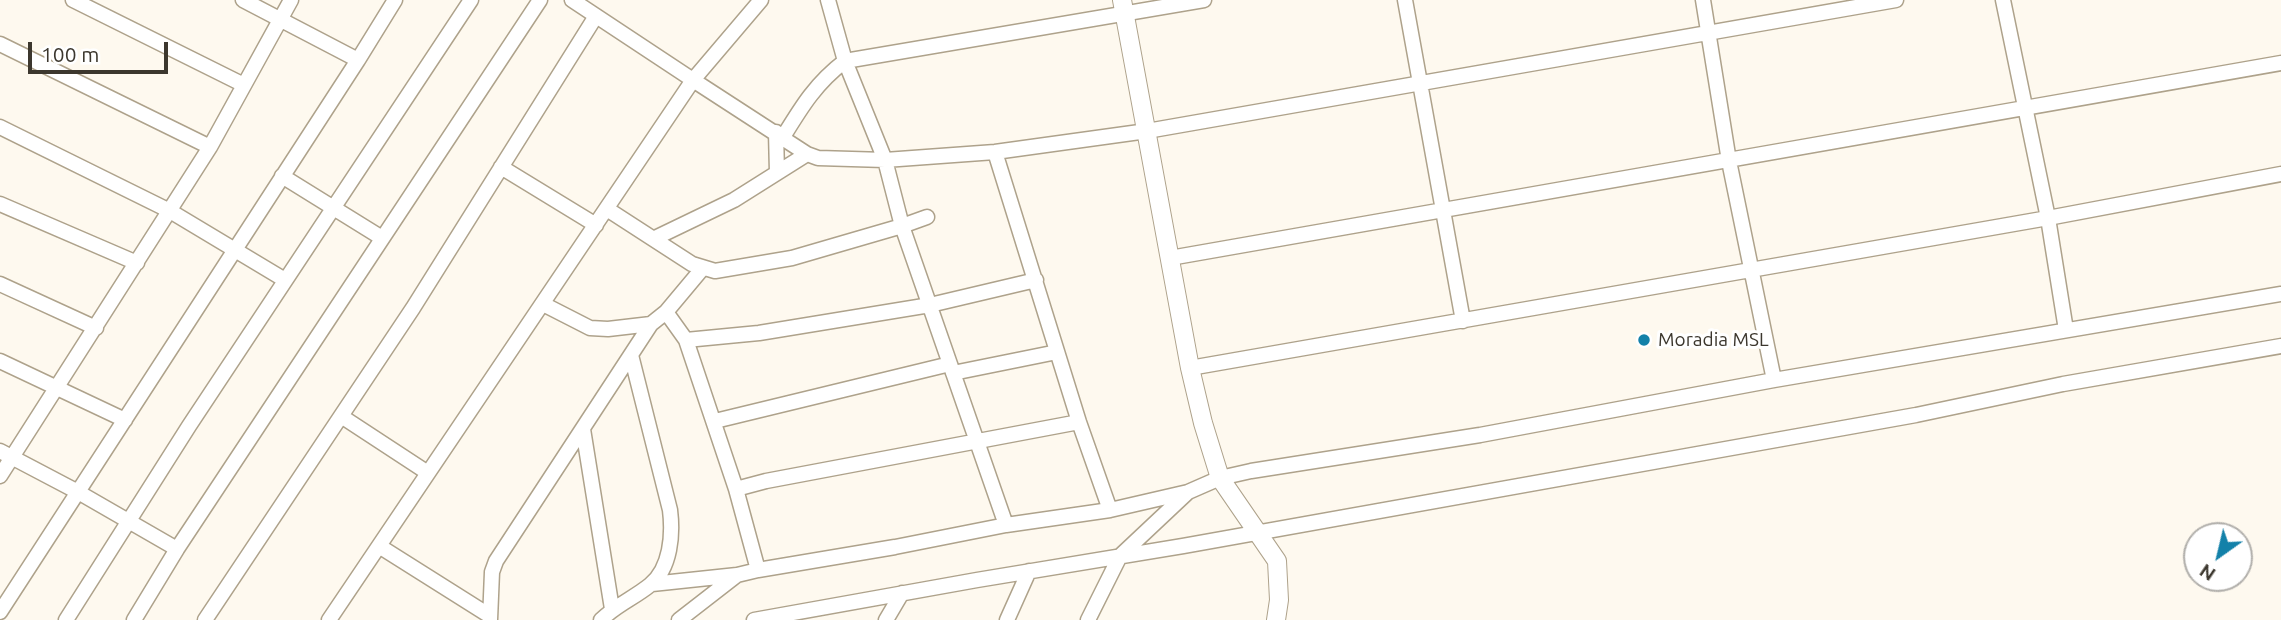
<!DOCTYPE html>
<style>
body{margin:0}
#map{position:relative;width:2281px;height:620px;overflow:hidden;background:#fef9ef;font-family:Ubuntu,sans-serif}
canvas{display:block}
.north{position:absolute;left:2183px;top:522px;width:70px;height:70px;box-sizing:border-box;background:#fff;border:2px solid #b1afab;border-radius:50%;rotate:214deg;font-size:19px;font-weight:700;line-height:28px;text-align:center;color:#3c372e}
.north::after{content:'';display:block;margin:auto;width:24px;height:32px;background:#1381a9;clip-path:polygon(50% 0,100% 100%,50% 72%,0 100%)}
.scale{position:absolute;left:28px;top:42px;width:140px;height:32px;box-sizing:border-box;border:4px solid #3c372e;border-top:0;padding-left:9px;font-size:21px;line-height:24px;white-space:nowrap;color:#3c372e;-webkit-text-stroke:5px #fff;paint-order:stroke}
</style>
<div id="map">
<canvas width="2281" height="620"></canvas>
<div class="north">N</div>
<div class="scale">100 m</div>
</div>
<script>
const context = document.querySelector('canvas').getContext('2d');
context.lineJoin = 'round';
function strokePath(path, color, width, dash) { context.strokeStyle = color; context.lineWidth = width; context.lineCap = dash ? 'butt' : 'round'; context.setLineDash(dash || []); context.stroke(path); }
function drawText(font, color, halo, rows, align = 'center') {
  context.font = font + ' Ubuntu,sans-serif'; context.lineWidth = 6; context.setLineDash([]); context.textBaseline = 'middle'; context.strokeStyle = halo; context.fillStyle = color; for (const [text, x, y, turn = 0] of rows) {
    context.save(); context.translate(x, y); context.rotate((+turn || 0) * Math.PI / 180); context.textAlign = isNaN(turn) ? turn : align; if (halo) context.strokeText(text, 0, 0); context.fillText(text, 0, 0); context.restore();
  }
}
const minor = new Path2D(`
 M73,0l171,85
 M243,0l115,60 37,-60
 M761,0l-68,80 114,74 11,4 67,2 110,-8 152,-21 749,-131
 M828,0l17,61 40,99 17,66 104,299
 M1405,0l58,321
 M1703,0l26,161 45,219
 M2003,0l45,218 18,112
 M0,44l210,103
 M0,127l170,84 115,69
 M776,132l1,41
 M783,137c19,-31 33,-54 62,-76l359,-61
 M995,152l84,270 31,88
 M501,167l95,58
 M282,176l100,62
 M0,204l137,59
 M607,209l85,55 23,7 77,-13 110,-32 25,-9
 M653,239l81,-39 73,-46
 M1170,258l1111,-195
 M0,284l96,44
 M543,304l47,24 18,1 43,-5
 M666,312l20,28 50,149 22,81
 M686,340l73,-7 171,-28 106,-25
 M0,361l125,59
 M1190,368l858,-150 233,-44
 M953,373l104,-21
 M341,416l87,57
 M715,421l235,-57
 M583,429l29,180
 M0,451l78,41 99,57
 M0,476l210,-329 81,-147
 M736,489l30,-8 313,-59
 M379,546l111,70
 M652,584l85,-9
 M0,612l358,-552
 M66,620l123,-194 282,-426
 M134,620l43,-71 363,-549
 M205,620l208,-312 183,-292
 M329,620l364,-540 -121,-80
 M490,620l2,-48 4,-11 155,-237 15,-12 36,-43
 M601,620c15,-15 33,-22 49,-35 21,-17 23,-51 20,-75l-39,-155
 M679,620l58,-45 21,-5 137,-23 111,-22 104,-15 78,-18 32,-14 31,-7 229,-36 294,-55 507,-86
 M754,620l223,-40 206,-34 733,-131 147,-31 218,-38
 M886,620l16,-27
 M1007,620l22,-49
 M1088,620l32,-64 67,-63`);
const major = new Path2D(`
 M1122,0l68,368 13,55 17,55 57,83 2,39 -3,20`);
strokePath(minor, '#aea28b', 17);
strokePath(major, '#aea28b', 20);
strokePath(minor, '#fff', 14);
strokePath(major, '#fff', 18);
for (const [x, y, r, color] of [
 [1644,340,7,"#1381a9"]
]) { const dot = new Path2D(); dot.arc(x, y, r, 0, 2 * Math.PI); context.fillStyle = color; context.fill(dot); strokePath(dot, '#fff', 2.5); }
drawText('19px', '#3c372e', '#fff', [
 ["Moradia MSL",1658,340]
], 'left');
</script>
